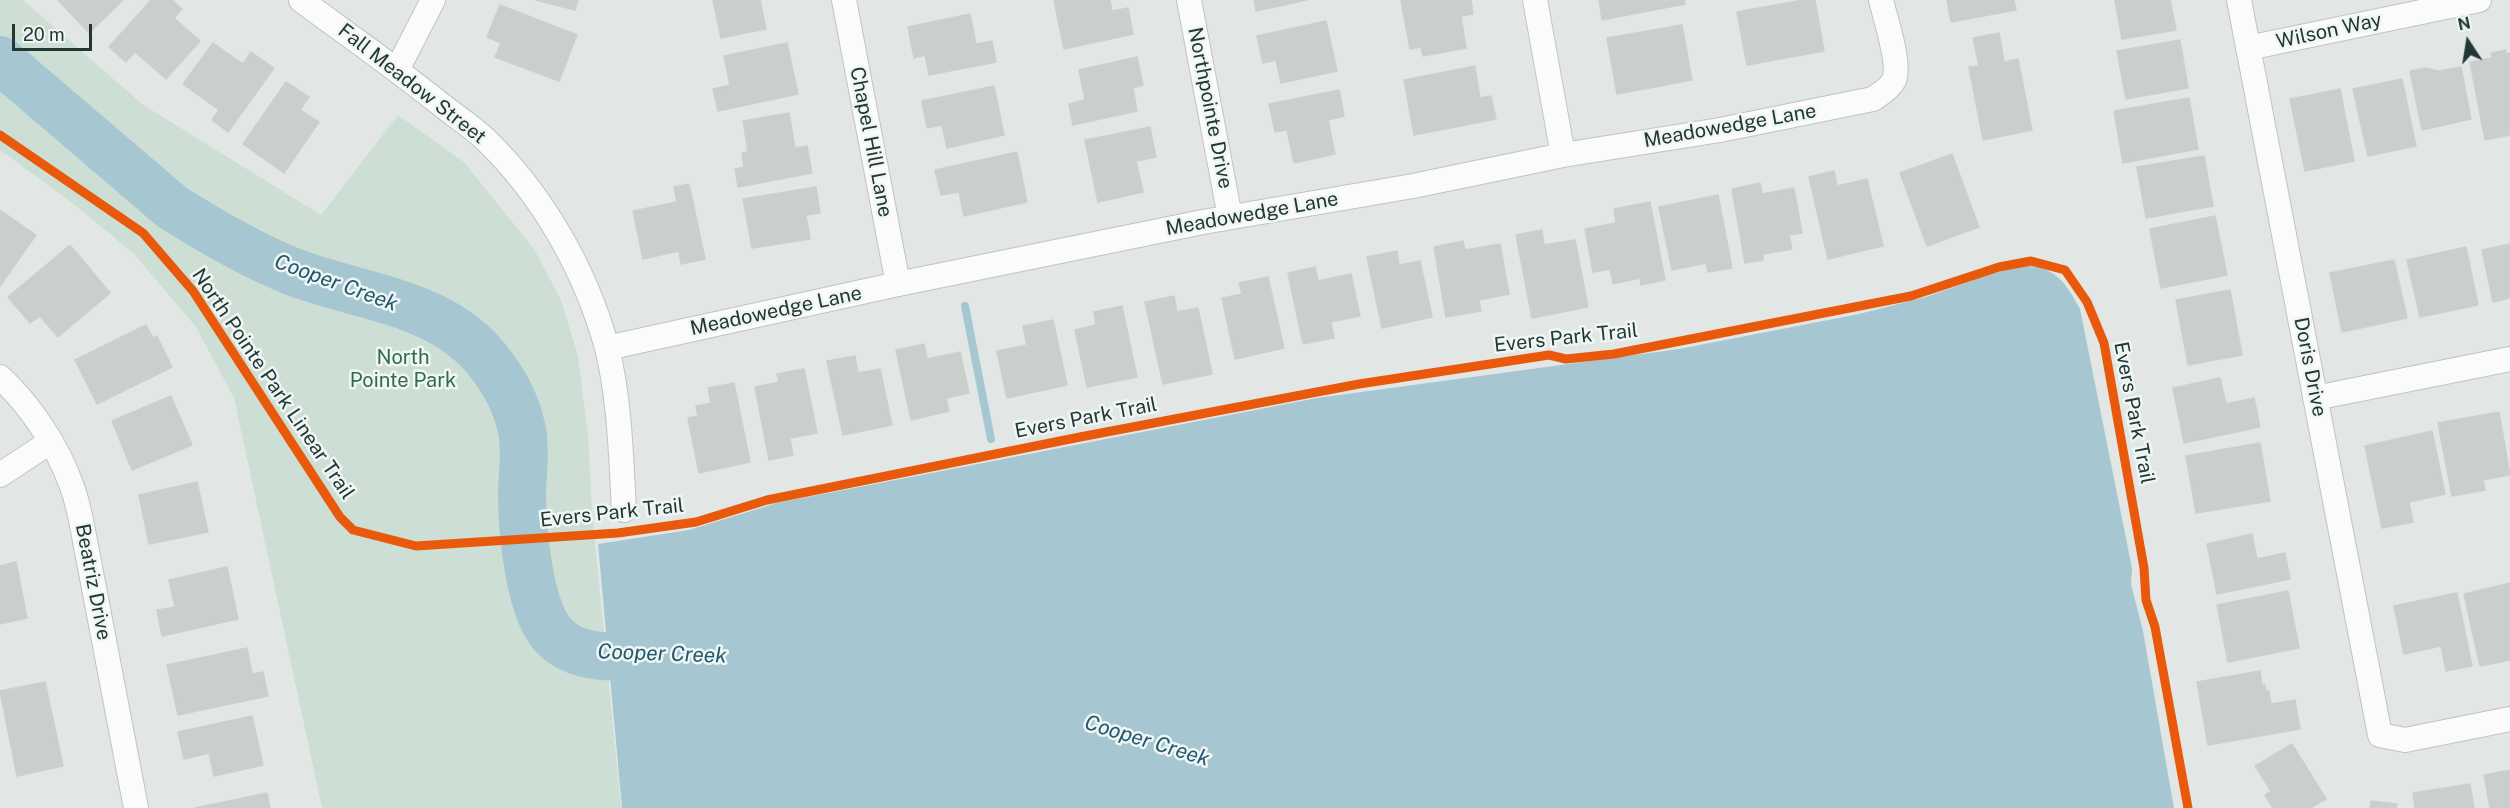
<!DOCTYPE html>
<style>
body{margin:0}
#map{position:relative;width:2510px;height:808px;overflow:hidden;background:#e2e7e5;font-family:"Public Sans",sans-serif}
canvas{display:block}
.north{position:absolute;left:2438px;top:12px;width:60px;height:60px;-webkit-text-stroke:4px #f0f6f4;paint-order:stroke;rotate:348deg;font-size:16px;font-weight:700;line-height:24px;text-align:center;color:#223835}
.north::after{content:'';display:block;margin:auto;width:21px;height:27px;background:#223835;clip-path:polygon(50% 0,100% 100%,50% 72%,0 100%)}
.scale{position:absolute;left:12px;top:24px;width:80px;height:27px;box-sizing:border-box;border:3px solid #223835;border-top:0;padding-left:8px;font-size:18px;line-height:21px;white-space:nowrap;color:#223835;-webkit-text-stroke:4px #f0f6f4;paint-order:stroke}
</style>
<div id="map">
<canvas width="2510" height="808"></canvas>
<div class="north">N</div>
<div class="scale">20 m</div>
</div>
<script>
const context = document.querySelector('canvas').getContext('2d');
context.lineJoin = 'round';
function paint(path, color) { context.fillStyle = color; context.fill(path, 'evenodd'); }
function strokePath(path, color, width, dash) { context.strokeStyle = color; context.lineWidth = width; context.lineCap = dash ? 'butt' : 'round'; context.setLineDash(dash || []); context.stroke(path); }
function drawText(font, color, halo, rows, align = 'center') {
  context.font = font + ' "Public Sans",sans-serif'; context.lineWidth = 5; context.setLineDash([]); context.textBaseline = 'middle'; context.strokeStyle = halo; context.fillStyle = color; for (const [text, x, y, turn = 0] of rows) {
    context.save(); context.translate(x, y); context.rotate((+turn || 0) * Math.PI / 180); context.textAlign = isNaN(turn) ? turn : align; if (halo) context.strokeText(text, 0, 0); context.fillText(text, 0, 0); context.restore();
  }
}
paint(new Path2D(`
 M0,0h23l119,104 179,111 77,-100 66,47 70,87 27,51 17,56 10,79 4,75 29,298h-299l-88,-410 -38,-71 -62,-73 -63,-52 -71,-52z`), '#cddfd4');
paint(new Path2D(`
 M2027,265c30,3 40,20 53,44l52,259 -1,16 12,47 31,177h-1552l-24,-264 91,-14 88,-27 540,-105 362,-49 180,-35 67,-17 65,-23z`), '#a6c7d2');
strokePath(new Path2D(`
 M965,306l26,133`), '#a6c7d2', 8);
strokePath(new Path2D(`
 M0,60l172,147c38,24 77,47 119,64 69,27 155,30 201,95 16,21 27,44 31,70 2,18 0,36 -1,54 0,36 6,123 34,148 7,7 19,13 28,15 25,7 63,2 90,2`), '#a6c7d2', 48);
const building = new Path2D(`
 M58,0h65l-34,33z
 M151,0h21l10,9 -8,9 26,23 -34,38 -31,-27 -9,10 -17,-15z
 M536,0h42l-3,10z
 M713,0h47l6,29 -45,9z
 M1054,0h56l2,11 16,-3 5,26 -69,15z
 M1254,0h53l-51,11z
 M1408,0h63l2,14 -12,2 5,32 -43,8 -2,-9 -11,2 -9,-48z
 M1599,0h85l1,4 -83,16z
 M1803,0h12l9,51 -77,14 -10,-53z
 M1947,0h67l2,10 -65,12z
 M2115,0h55l6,30 -54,9z
 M500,5l77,30 -18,46 -64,-24 6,-14 -14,-6z
 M970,14l6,30 16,-3 4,21 -67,13 -4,-20 -11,3 -6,-31z
 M1326,21l11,50 -56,12 -5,-23 -13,3 -6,-27z
 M1682,25l10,55 -75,14 -10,-56z
 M1999,33l5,29 14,-3 14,71 -49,10 -14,-73 10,-1 -6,-28z
 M2180,40l8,48 -62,11 -9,-48z
 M213,43l30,21 8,-12 23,16 -46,64 -16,-12 7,-10 -36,-26z
 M787,43l11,51 -80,17 -5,-22 17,-4 -6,-29z
 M2506,50v4l4,-1v82l-25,5 -15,-78 22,-4 -1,-5z
 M1137,57l6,28 -10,3 4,23 -64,14 -4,-21 16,-4 -6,-30z
 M1475,66l5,32 11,-2 5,23 -82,16 -10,-55z
 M2461,67l10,52 -49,11 -12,-59 15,-3 14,3z
 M2402,79l14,67 -48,10 -15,-67z
 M286,82l23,15 -9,13 19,12 -35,51 -41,-29z
 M994,86l10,49 -57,13 -5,-23 -15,3 -5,-27z
 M2340,89l14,72 -49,10 -15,-72z
 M1339,90l5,26 -16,4 7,34 -41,9 -7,-33 -12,2 -6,-28z
 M2189,98l9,51 -75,14 -9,-52z
 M789,113l6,35 12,-2 5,27 -74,14 -3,-18 9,-2 -2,-14 6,-1 -5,-31z
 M1150,127l6,30 -20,4 7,31 -45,10 -13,-62z
 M1017,152l10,50 -63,14 -5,-24 -18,3 -6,-25z
 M1952,154l27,73 -52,19 -27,-73z
 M2204,156l9,50 -67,12 -9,-51z
 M1834,171l3,15 30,-7 16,67 -55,13 -19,-82z
 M1760,183l2,11 32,-6 8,45 -13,2 3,14 -29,5v6l-18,3 -13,-74z
 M689,184l16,75 -24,5 -2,-13 -36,8 -10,-48 44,-9 -3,-15z
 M816,187l4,26 -14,2 4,24 -58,9 -9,-49z
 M1718,195l14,73 -24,4 -2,-9 -34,7 -13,-63z
 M1650,202l15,78 -24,5 -1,-7 -27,6 -3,-15 -17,3 -8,-43 31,-6 -2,-14z
 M0,210l36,25 -36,51z
 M2215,216l12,59 -66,13 -11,-59z
 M1542,230l2,15 31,-5 13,67 -56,11 -16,-83z
 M1463,241l2,9 35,-6 9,50 -30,6 2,11 -35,6 -12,-70z
 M2510,244v54l-17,4 -11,-52z
 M70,245l40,48 -52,44 -18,-21 -10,7 -22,-26z
 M2466,247l12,58 -58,12 -13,-57z
 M1397,251l2,14 21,-4 12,56 -50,11 -15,-71z
 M2394,260l13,58 -65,14 -12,-59z
 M1315,267l3,14 33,-7 9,42 -29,6 3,16 -31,6 -15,-71z
 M1268,277l16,71 -49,11 -13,-61 20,-4 -3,-11z
 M2230,290l12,65 -54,10 -12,-65z
 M1174,296l3,16 21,-4 14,66 -49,10 -18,-82z
 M1122,306l15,71 -50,10 -12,-57 21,-5 -2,-13z
 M1053,320l14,65 -60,13 -10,-47 30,-6 -4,-19z
 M146,325l7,13 4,-2 15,31 -75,37 -22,-44z
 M924,344l3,15 33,-7 9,41 -23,5 3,13 -38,9 -15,-70z
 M855,356l3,17 22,-4 12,56 -49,10 -16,-74z
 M804,369l13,64 -27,5 3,17 -24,5 -14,-73 24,-5 -2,-8z
 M2220,378l6,26 28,-6 6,29 -76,16 -11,-55z
 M734,383l16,79 -51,11 -11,-55 10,-2 -2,-10 15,-3 -3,-15z
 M171,396l21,49 -60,25 -20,-49z
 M2499,412l11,63 -27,5 2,10 -33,6 -14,-73z
 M2432,431l13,63 -36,8 4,20 -31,6 -17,-82z
 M2260,443l10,58 -74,12 -10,-57z
 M197,482l11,50 -59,12 -10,-49z
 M2252,534l5,25 28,-6 5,26 -73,15 -10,-50z
 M16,562l11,56 -27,6v-58z
 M227,567l11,52 -76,17 -5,-26 18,-3 -6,-27z
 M2510,583v77l-30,6 -16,-72z
 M2288,591l11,57 -71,14 -11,-57z
 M2457,593l15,73 -26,5 -5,-25 -37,8 -10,-48z
 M247,648l5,26 11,-2 5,24 -90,19 -11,-50z
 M2260,671l2,15 3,-1 1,6h3l2,13 24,-4 5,29 -92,16 -11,-63z
 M45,682l18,84 -46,10 -17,-85z
 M252,716l11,49 -49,11 -5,-23 -25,6 -6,-27z
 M2292,744l34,55 -16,9h-37l-8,-13 6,-4 -16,-25z
 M2510,770v38h-20l-6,-33z
 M2470,784l4,24h-59l-2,-15z
 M267,793l3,15h-75z
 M2371,801l26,3 -1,4h-26z`);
paint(building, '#cacecd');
strokePath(building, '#cbd0ce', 1.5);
const minor = new Path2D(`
 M301,0c46,34 93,67 138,103 15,12 32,23 46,36 58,56 101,132 122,209 13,53 14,109 17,162
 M844,0l54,284
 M1189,0l41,217
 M1535,0l28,155
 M2239,0l141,735 25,5 105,-21
 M2248,48l231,-48
 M397,70l36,-70
 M607,348l291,-64 305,-62 210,-36 150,-31 157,-25 153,-31c7,-5 17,-11 21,-19 7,-16 -9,-62 -13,-80
 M0,377c30,28 57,68 71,107 5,12 7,24 10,36l55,288
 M2315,398l195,-39
 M0,475l50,-33`);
strokePath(minor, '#bfc4c2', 26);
strokePath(minor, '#fbfbfb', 24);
strokePath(new Path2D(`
 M0,135l143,98 50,58 147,226 13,13 63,16 202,-13 78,-11 71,-22 313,-63 279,-53 190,-29 17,4 48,-5 297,-58 88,-29 32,-6 34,9 22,32 17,41 40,225 2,32 9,27 33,181`), '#e8590c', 9);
drawText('20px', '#223835', '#f0f6f4', [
 ["Wilson Way",2329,31,-12],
 ["Fall Meadow Street",412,84,38],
 ["Northpointe Drive",1210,108,79],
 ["Meadowedge Lane",1730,126,-10],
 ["Chapel Hill Lane",871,142,79],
 ["Meadowedge Lane",1252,214,-10],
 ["Meadowedge Lane",776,311,-12],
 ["Evers Park Trail",1566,338,-6],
 ["Doris Drive",2310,367,79],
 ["North Pointe Park Linear Trail",273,384,56],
 ["Evers Park Trail",2134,413,79],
 ["Evers Park Trail",1086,418,-11],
 ["Evers Park Trail",612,513,-6],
 ["Beatriz Drive",93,582,79]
]);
drawText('20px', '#306b4e', '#f0f6f4', [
 ["North",403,358],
 ["Pointe Park",403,381]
]);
drawText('italic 21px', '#22586e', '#f0f6f4', [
 ["Cooper Creek",336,283,20],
 ["Cooper Creek",662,654,2],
 ["Cooper Creek",1147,741,17]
]);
</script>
